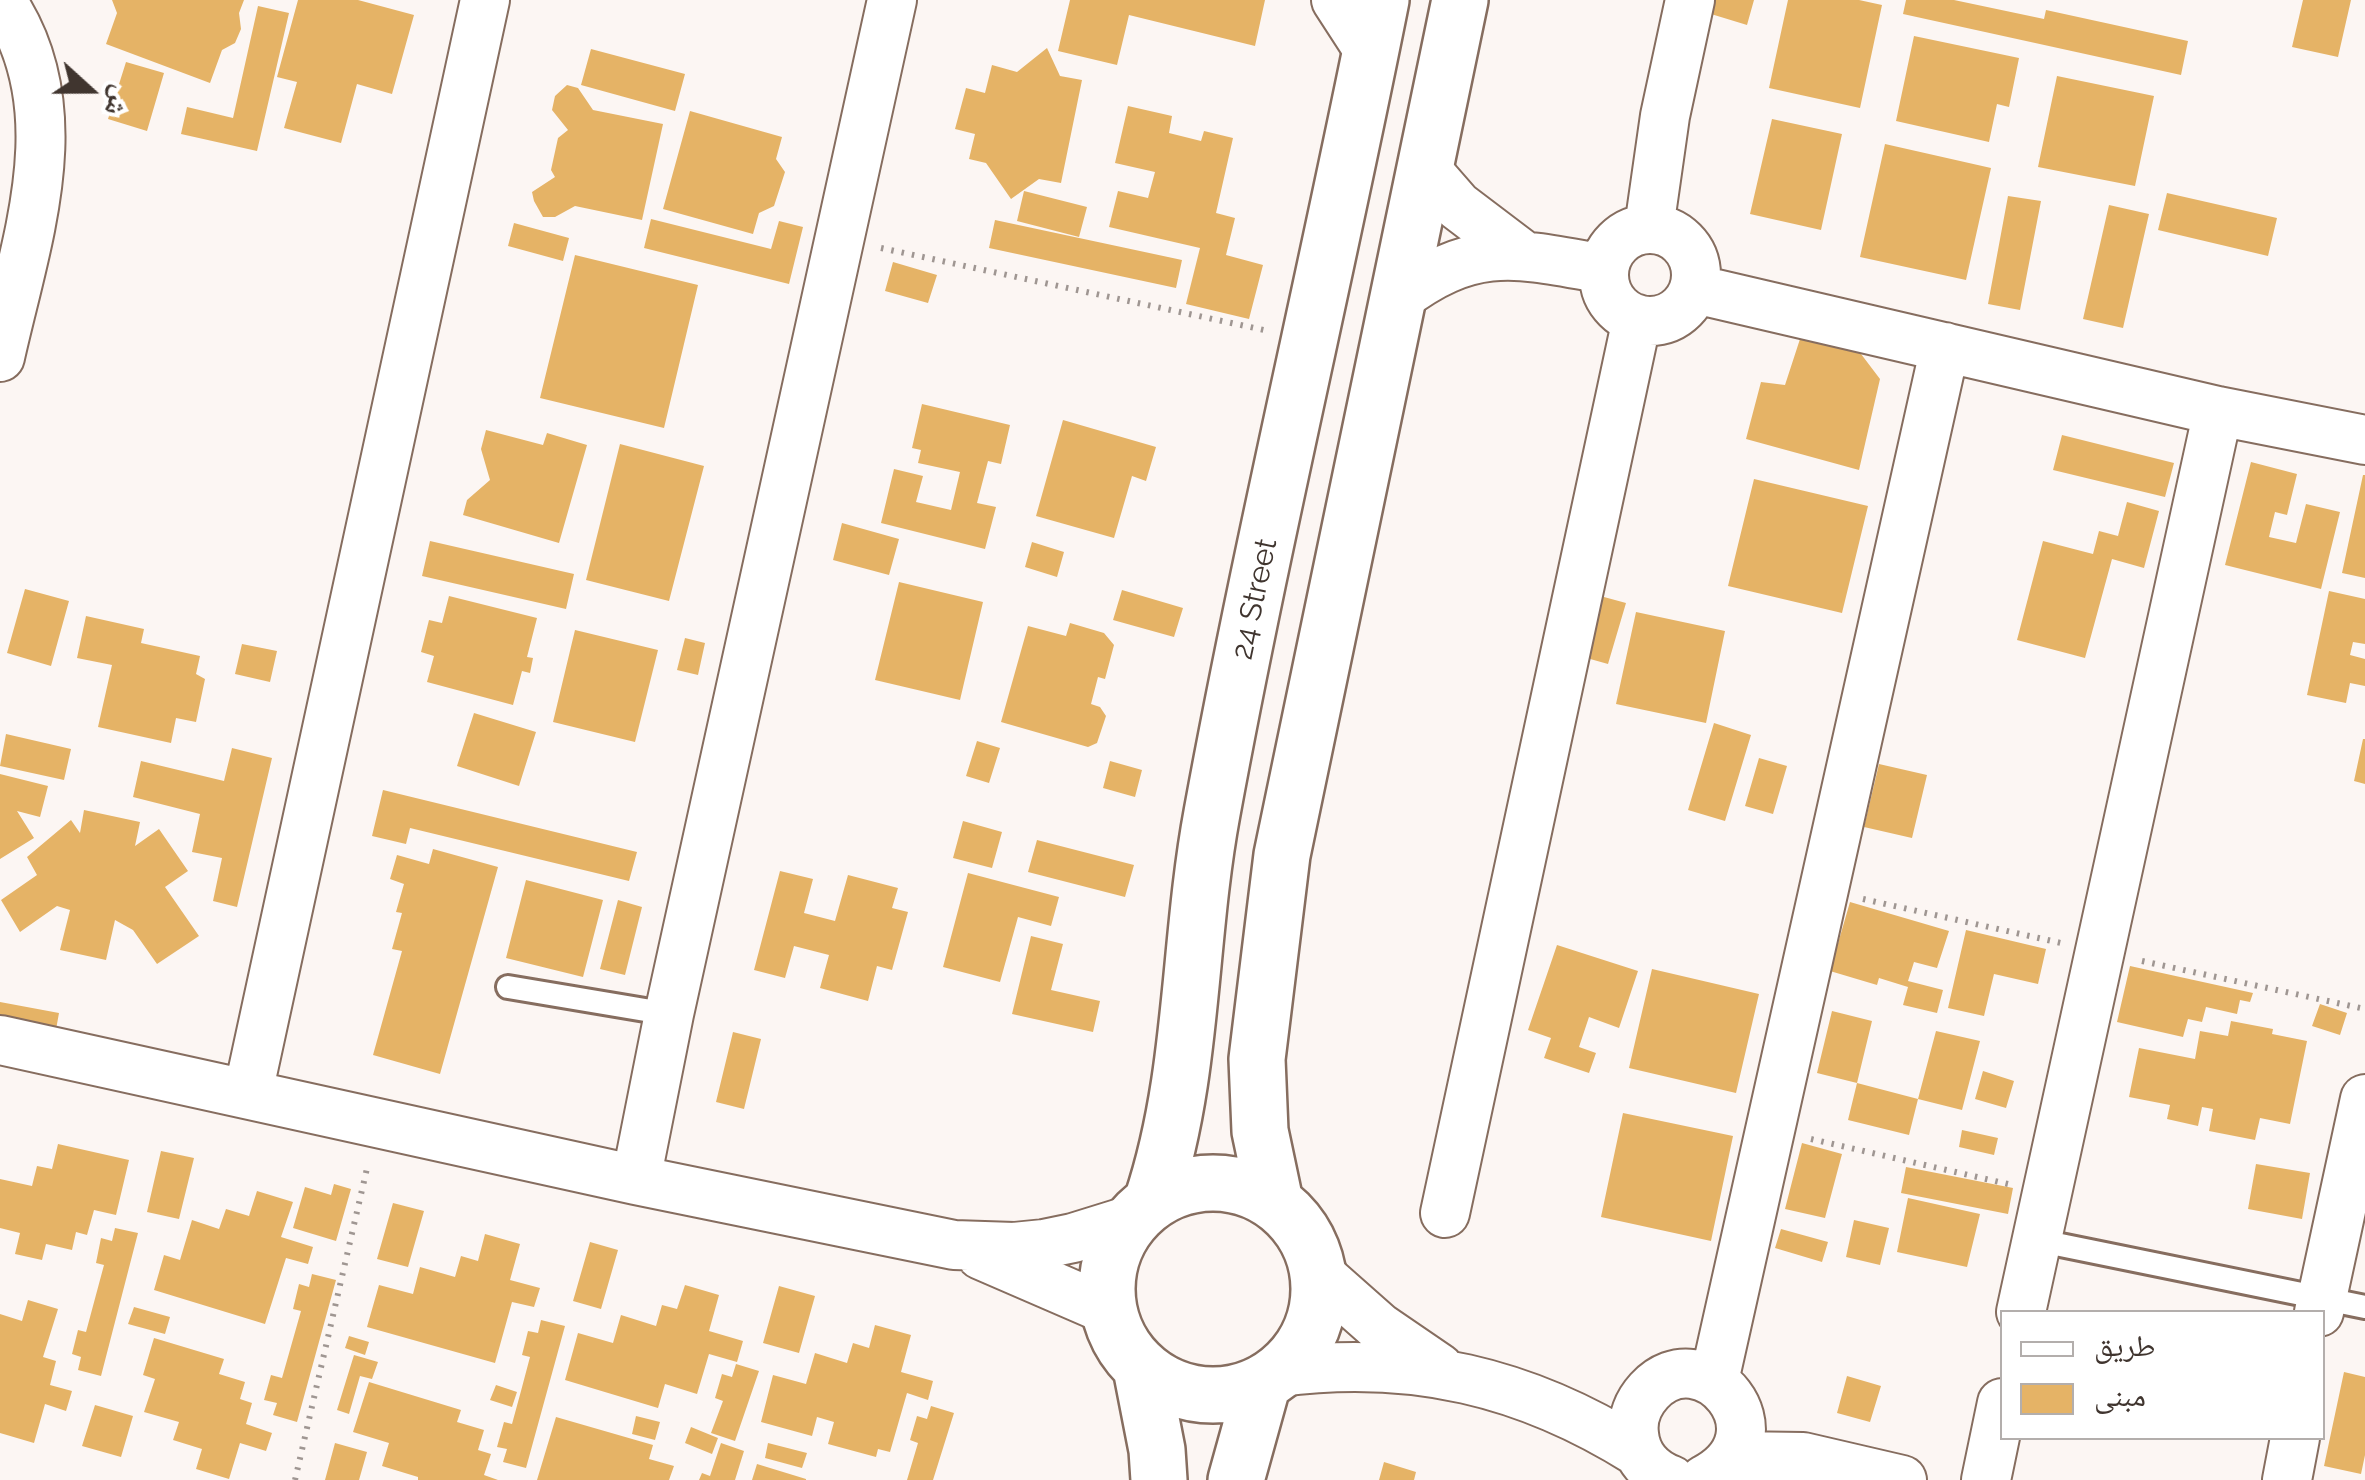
<!DOCTYPE html>
<meta charset="utf-8">
<style>
body{margin:0}
#map{position:relative;width:2365px;height:1480px;overflow:hidden;background:#fcf6f3;font-family:Raleway,"Noto Naskh Arabic",sans-serif}
canvas{display:block}
.legend{position:absolute;left:2000px;top:1310px;width:325px;height:130px;box-sizing:border-box;background:#fff;border:2px solid #b3aeac;margin:0;padding:12px 18px;list-style:none;font-size:30px;color:#40352f}
.legend li{display:flex;align-items:center;gap:20px;height:50px}
.legend b{width:50px;border:2px solid #b3aeac}
.north{position:absolute;left:40px;top:40px;width:100px;height:100px;-webkit-text-stroke:8px #fff;paint-order:stroke;rotate:111deg;font-size:28px;font-weight:700;line-height:40px;text-align:center;color:#40352f}
.north::after{content:'';display:block;margin:auto;width:35px;height:45px;background:#40352f;clip-path:polygon(50% 0,100% 100%,50% 72%,0 100%)}
</style>
<div id="map">
<canvas width="2365" height="1480"></canvas>
<ul class="legend">
<li><b style="height:12px;background:#fff"></b>طريق</li>
<li><b style="height:28px;background:#e5b366"></b>مبنى</li>
</ul>
<div class="north">ش</div>
</div>
<script>
const context = document.querySelector('canvas').getContext('2d');
context.lineJoin = 'round';
function paint(path, color) { context.fillStyle = color; context.fill(path, 'evenodd'); }
function strokePath(path, color, width, dash) { context.strokeStyle = color; context.lineWidth = width; context.lineCap = dash ? 'butt' : 'round'; context.setLineDash(dash || []); context.stroke(path); }
function drawText(font, color, halo, rows, align = 'center') {
  context.font = font + ' Raleway,sans-serif'; context.lineWidth = 8; context.setLineDash([]); context.textBaseline = 'middle'; context.strokeStyle = halo; context.fillStyle = color; for (const [text, x, y, turn = 0] of rows) {
    context.save(); context.translate(x, y); context.rotate((+turn || 0) * Math.PI / 180); context.textAlign = isNaN(turn) ? turn : align; if (halo) context.strokeText(text, 0, 0); context.fillText(text, 0, 0); context.restore();
  }
}
paint(new Path2D(`
 M112,0h132l-5,13 2,16 -6,14 -13,7 -12,33 -104,-39 11,-31z
 M298,0h60l56,15 -22,79 -35,-10 -16,59 -57,-15 13,-46 -20,-5z
 M1070,0h195l-10,46 -126,-31 -12,50 -59,-14z
 M1715,0h39l-7,25 -36,-11z
 M1788,0h71l23,5 -22,103 -91,-20z
 M1906,0h48l90,19 2,-9 142,31 -7,34 -278,-61z
 M2303,0h48l-13,57 -46,-10z
 M258,6l31,7 -32,138 -76,-17 6,-27 46,11z
 M1914,36l105,22 -10,49 -12,-3 -8,38 -93,-21z
 M1047,48l13,28 22,4 -21,103 -22,-4 -28,20 -25,-36 -17,-4 6,-25 -20,-5 11,-41 19,5 7,-28 25,7z
 M591,49l94,25 -10,37 -94,-26z
 M126,62l38,11 -17,58 -39,-12z
 M2057,76l97,20 -19,90 -97,-19z
 M567,85l11,3 15,22 70,14 -21,96 -67,-14 -20,11h-12l-9,-16 -2,-9 23,-15 -4,-7 7,-32 10,-8 -16,-20 3,-14z
 M1128,106l44,10 -3,17 32,8 3,-10 29,7 -17,75 19,5 -9,37 37,10 -14,54 -63,-15 14,-56 -91,-21 9,-36 30,7 7,-26 -40,-9z
 M690,111l92,26 -6,22 9,13 -11,34 -15,7 -6,21 -90,-25z
 M1772,119l70,15 -21,96 -71,-16z
 M1885,144l106,24 -25,112 -106,-23z
 M1024,191l63,16 -8,30 -62,-16z
 M2167,193l110,25 -9,38 -110,-26z
 M2008,196l33,5 -21,109 -32,-6z
 M2109,205l40,9 -26,114 -40,-9z
 M651,219l120,30 8,-28 24,6 -14,57 -145,-36z
 M995,220l187,40 -6,28 -187,-40z
 M514,223l55,15 -6,23 -55,-15z
 M575,255l123,30 -34,143 -124,-30z
 M893,262l44,13 -9,28 -43,-12z
 M1800,339l58,11 22,29 -21,91 -113,-31 15,-57 24,3z
 M922,404l88,21 -9,39 -13,-3 -11,42 19,4 -11,42 -104,-26 13,-54 29,7 -7,26 35,8 9,-38 -42,-9 3,-13 -9,-2z
 M1063,420l93,27 -10,34 -14,-5 -18,62 -78,-22z
 M486,430l57,15 4,-12 40,12 -28,98 -96,-28 4,-15 23,-20 -9,-31z
 M2062,435l112,28 -9,34 -112,-27z
 M620,444l84,22 -35,135 -83,-21z
 M2251,462l46,12 -10,41 -12,-3 -6,25 27,6 10,-39 34,8 -19,77 -96,-24z
 M2363,475h2v103l-23,-5z
 M1754,479l114,27 -26,107 -114,-27z
 M2127,502l32,9 -15,57 -32,-9 -27,99 -68,-18 26,-99 50,13 6,-23 19,5z
 M842,523l57,16 -10,36 -56,-15z
 M430,541l144,33 -8,35 -144,-33z
 M1032,542l32,10 -7,25 -32,-10z
 M899,582l84,20 -23,98 -85,-20z
 M25,589l44,12 -18,65 -44,-13z
 M1122,590l61,18 -9,29 -61,-17z
 M2329,591l36,8v45l-12,-2 -3,13 15,4v27l-15,-3 -4,20 -39,-8z
 M1593,594l33,9 -18,61 -32,-9z
 M449,596l88,22 -10,39 6,1 -3,15 -8,-2 -9,34 -86,-23 7,-26 -13,-4 8,-32 13,3z
 M1636,612l89,19 -19,92 -90,-19z
 M86,616l58,13 -3,14 59,13 -4,18 9,5 -9,43 -20,-4 -5,25 -73,-16 14,-62 -35,-7z
 M1070,623l34,10 10,12 -9,34 -7,-2 -7,27 9,3 6,9 -9,27 -9,4 -87,-25 27,-96 38,10z
 M575,630l83,20 -23,92 -82,-20z
 M685,638l20,5 -7,32 -21,-5z
 M242,644l35,7 -7,31 -35,-8z
 M474,713l62,19 -17,54 -62,-20z
 M1714,723l37,12 -26,86 -37,-11z
 M6,734l65,15 -7,31 -64,-14z
 M2363,739h2v45l-11,-3z
 M977,741l23,7 -11,35 -23,-7z
 M232,748l40,10 -35,149 -24,-6 9,-43 -30,-6 8,-38 -67,-17 8,-36 83,20z
 M1759,758l28,8 -14,48 -28,-8z
 M1110,761l32,9 -7,27 -32,-9z
 M1879,764l48,11 -15,63 -48,-11z
 M0,774l48,12 -8,31 -23,-6 17,27 -34,21z
 M383,790l254,62 -8,29 -219,-53 -4,16 -34,-8z
 M84,810l56,12 -5,24 24,-17 29,42 -23,16 34,49 -42,28 -24,-34 -18,-10 -9,40 -46,-10 10,-40 -13,-4 -37,26 -19,-32 36,-25 -10,-18 44,-37 9,13z
 M963,821l39,11 -10,36 -39,-10z
 M1037,840l97,25 -9,32 -97,-25z
 M433,849l65,18 -58,207 -67,-19 29,-104 -10,-2 10,-36 -6,-1 8,-28 -14,-5 7,-24 32,9z
 M780,871l33,8 -9,34 31,8 13,-46 50,13 -6,20 16,4 -16,58 -15,-4 -9,35 -48,-13 9,-33 -35,-9 -9,32 -31,-8z
 M968,873l91,24 -8,29 -33,-9 -18,65 -57,-15z
 M526,880l77,20 -20,77 -77,-19z
 M618,900l24,7 -17,68 -25,-6z
 M1850,902l99,29 -12,37 -23,-6 -6,19 35,9 -6,23 -34,-8 5,-18 -29,-9 -2,7 -47,-14z
 M1966,930l80,19 -8,35 -44,-10 -10,42 -36,-8z
 M1031,936l32,8 -12,46 49,11 -7,31 -81,-18z
 M1557,945l81,26 -19,57 -30,-11 -10,30 17,6 -7,20 -45,-15 7,-20 -23,-8z
 M2130,966l123,27 -3,9 -10,-2 -3,14 -31,-7 -4,15 -14,-3 -5,18 -66,-15z
 M1652,969l107,25 -23,99 -107,-25z
 M0,1002l59,11 -6,33 -53,-10z
 M2320,1004l27,9 -7,22 -28,-9z
 M1832,1011l40,10 -15,62 61,16 -9,36 -61,-15 9,-37 -40,-10z
 M2231,1021l42,8 -1,5 35,7 -17,83 -30,-6 -5,22 -46,-9 4,-22 -11,-2 -4,19 -31,-7 3,-14 -41,-8 10,-49 56,11 5,-28 28,5z
 M1936,1031l44,10 -18,69 -44,-11z
 M733,1032l28,7 -17,70 -28,-7z
 M1983,1071l31,10 -8,27 -31,-9z
 M1623,1113l110,23 -22,105 -110,-24z
 M1962,1130l36,8 -4,17 -35,-8z
 M1802,1143l40,11 -17,64 -40,-9z
 M58,1144l71,16 -13,55 -22,-5 -7,25 -11,-3 -4,18 -26,-6 -4,16 -27,-6 5,-21 -20,-5v-49l32,7 5,-20 15,3z
 M161,1151l33,7 -15,61 -32,-7z
 M2256,1164l54,9 -8,46 -54,-10z
 M1906,1167l107,21 -5,26 -107,-21z
 M334,1184l17,5 -15,52 -43,-13 12,-41 26,8z
 M257,1191l36,11 -12,35 32,10 -5,17 -22,-6 -21,66 -111,-34 10,-35 16,5 12,-40 27,9 7,-20 23,7z
 M1908,1198l72,16 -13,53 -70,-15z
 M393,1203l31,8 -16,56 -31,-8z
 M1854,1220l35,8 -9,37 -34,-8z
 M115,1228l23,5 -37,143 -23,-6 3,-13 -9,-3 6,-24 8,2 18,-67 -8,-2 5,-25 11,3z
 M1781,1229l47,13 -6,20 -47,-14z
 M485,1234l35,10 -10,36 30,8 -6,19 -22,-5 -17,61 -128,-36 12,-42 34,9 7,-27 35,10 6,-21 17,5z
 M590,1242l28,8 -17,59 -28,-8z
 M312,1274l24,6 -39,142 -24,-7 4,-12 -13,-3 7,-25 11,3 19,-67 -8,-2 6,-25 10,3z
 M685,1285l34,10 -10,36 34,10 -6,21 -28,-8 -12,40 -32,-10 -7,24 -93,-28 13,-47 35,10 8,-28 35,11 6,-21 15,4z
 M779,1286l36,10 -16,57 -36,-10z
 M28,1300l30,9 -15,48 13,4 -6,24 22,6 -6,20 -21,-7 -11,39 -34,-10v-119l22,7z
 M134,1307l36,10 -5,17 -37,-10z
 M541,1320l24,6 -39,142 -23,-6 4,-13 -10,-2 7,-25 8,2 9,-33 9,-34 -8,-2 6,-24 10,2z
 M875,1325l36,10 -10,37 32,9 -5,19 -21,-7 -17,59 -12,-3 -2,8 -48,-13 6,-22 -17,-5 -5,19 -51,-14 12,-47 33,9 9,-31 32,10 6,-20 16,5z
 M349,1336l20,6 -4,13 -20,-7z
 M154,1338l70,21 -5,15 26,8 -5,17 12,4 -6,21 26,9 -6,18 -26,-8 -11,36 -33,-10 6,-20 -29,-9 6,-18 -35,-10 11,-33 -12,-4z
 M354,1355l24,7 -6,17 -12,-3 -11,38 -12,-4z
 M736,1364l23,7 -24,70 -24,-8 12,-32 -8,-3 7,-24 10,3z
 M2344,1372l21,5v78l-4,19 -37,-8z
 M1847,1376l34,10 -11,36 -33,-9z
 M369,1382l92,28 -4,12 27,8 -6,20 13,4 -7,21 14,5h-80v-3l-36,-11 7,-23 -36,-11z
 M496,1385l21,7 -5,15 -22,-7z
 M95,1405l38,11 -12,41 -39,-11z
 M931,1406l23,7 -21,67h-26l11,-37 -8,-3 7,-24 10,3z
 M636,1416l24,6 -5,18 -23,-6z
 M556,1417l97,28 -4,14 25,7 -5,14h-132z
 M691,1427l27,11 -6,16 -27,-11z
 M335,1443l32,9 -8,28h-34z
 M721,1443l23,8 -9,29h-36l3,-7 8,3z
 M768,1443l39,10 -5,15 -37,-10z
 M1384,1462l32,10 -2,8h-35z
 M757,1464l49,15v1h-54z`), '#e5b366');
const lane = new Path2D(`
 M508,987l161,27
 M2036,1240l329,67`);
const street = new Path2D(`
 M1336,0l35,54
 M1424,167l34,39 62,47
 M1649,228l16,-112 25,-116
 M1604 275a46 46 0 1 1 92 0a46 46 0 1 1-92 0Z
 M1695,289l523,122 147,29
 M1397,299c77,-58 118,-46 207,-30
 M0,357c26,-117 76,-248 1,-357
 M0,1040l636,140 318,65 60,2 30,-3 29,-6 58,-18
 M248,1093l237,-1093
 M636,1180l33,-166 223,-1014
 M1445,1213l192,-894
 M981,1255l127,55
 M1318,1273l61,54 60,41
 M2021,1312l197,-901
 M2319,1312l46,-213
 M1279,1372c133,-17 246,9 359,80
 M1714,1381l231,-1034
 M1734,1456l69,1 99,23
 M1671,1480c-21,-8 -35,-23 -37,-46 -2,-16 4,-31 15,-43 53,-58 143,43 55,89
 M1986,1480l16,-77
 M2287,1480l8,-42`);
const secondary = new Path2D(`
 M1107 1289a106 106 0 1 1 212 0a106 106 0 1 1-212 0Z
 M1152,1201c42,-125 36,-259 60,-388 50,-272 115,-541 169,-813
 M1275,1202l-15,-71 -3,-72 25,-204 178,-855
 M1141,1368l16,82 2,30
 M1236,1480l27,-97`);
strokePath(lane, '#866d5f', 28);
strokePath(street, '#866d5f', 52);
strokePath(secondary, '#866d5f', 60);
strokePath(new Path2D(`
 M881,248l383,82
 M1863,899l198,44
 M2142,961l223,48
 M1811,1139l197,45
 M295,1480l73,-316`), '#9f9692', 6, [2.5, 8]);
strokePath(lane, '#fff', 22);
strokePath(street, '#fff', 48);
strokePath(secondary, '#fff', 55);
drawText('30px', '#40352f', '#fff', [
 ["24 Street",1255,599,-78]
]);
</script>
